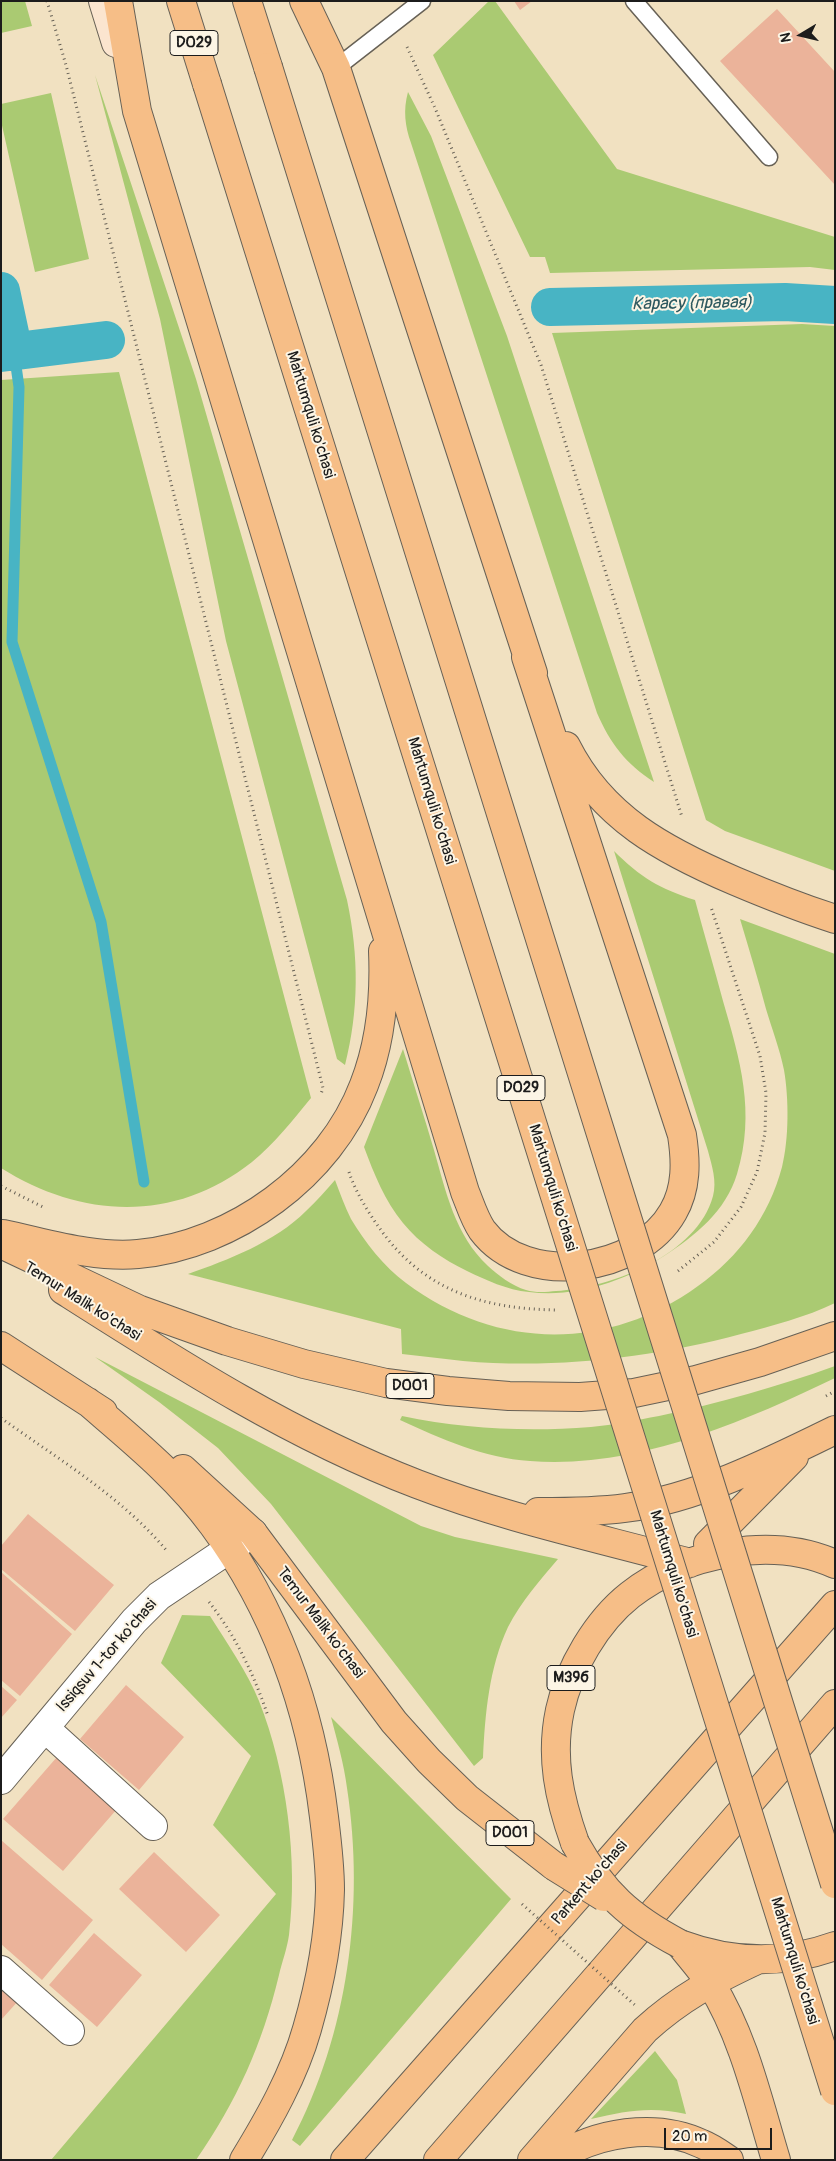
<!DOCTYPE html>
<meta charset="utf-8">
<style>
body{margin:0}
#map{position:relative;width:836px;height:2161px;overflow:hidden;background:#f1e1c1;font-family:Pangolin,sans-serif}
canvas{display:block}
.frame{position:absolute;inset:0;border:2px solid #1c1c1c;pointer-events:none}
.north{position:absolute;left:776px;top:10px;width:50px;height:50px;-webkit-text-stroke:4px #fcf5e5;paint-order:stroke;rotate:261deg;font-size:14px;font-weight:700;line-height:20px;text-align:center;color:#1c1c1c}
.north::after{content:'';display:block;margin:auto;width:18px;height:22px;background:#1c1c1c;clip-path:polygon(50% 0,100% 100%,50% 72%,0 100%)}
.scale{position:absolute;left:664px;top:2128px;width:108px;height:22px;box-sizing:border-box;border:2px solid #1c1c1c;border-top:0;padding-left:6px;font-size:15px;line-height:18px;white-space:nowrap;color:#1c1c1c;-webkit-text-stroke:4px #fcf5e5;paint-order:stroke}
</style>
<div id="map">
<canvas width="836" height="2161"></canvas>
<div class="frame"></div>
<div class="north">N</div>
<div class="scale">20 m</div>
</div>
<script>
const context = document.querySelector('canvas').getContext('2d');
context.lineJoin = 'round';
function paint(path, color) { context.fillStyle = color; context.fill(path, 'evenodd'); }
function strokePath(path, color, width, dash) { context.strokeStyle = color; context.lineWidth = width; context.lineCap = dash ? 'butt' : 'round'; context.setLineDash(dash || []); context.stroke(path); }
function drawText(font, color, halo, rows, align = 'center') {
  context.font = font + ' Pangolin,sans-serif'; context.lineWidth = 4; context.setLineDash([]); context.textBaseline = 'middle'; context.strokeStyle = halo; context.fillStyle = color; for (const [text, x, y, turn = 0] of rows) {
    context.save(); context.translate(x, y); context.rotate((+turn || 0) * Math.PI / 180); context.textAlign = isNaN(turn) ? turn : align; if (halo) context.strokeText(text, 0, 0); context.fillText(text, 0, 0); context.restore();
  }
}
paint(new Path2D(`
 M1,1h24l7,25 -31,7z
 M489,1h6l122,168 218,68v33l-25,-3 -260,6 -5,-16h-15l-97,-202z
 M95,75l101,304 151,521c12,56 12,110 -2,165l-8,-6 -111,-418 -66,-322z
 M408,92l23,44 76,200 147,446c-28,-18 -44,-39 -57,-69l-186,-570c-6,-17 -8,-33 -3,-51z
 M51,93l38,166 -54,13 -34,-151v-17z
 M802,324l33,2v545l-110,-40 -19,-11 -154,-487z
 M119,372l192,726c-18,22 -37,46 -59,64 -77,61 -170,57 -251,6v-788z
 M614,851c26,26 46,38 81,49 9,34 19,67 28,101 17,59 33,111 14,173 -11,37 -42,62 -73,82 -39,25 -88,42 -135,36 -22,-2 -43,-12 -62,-21 -23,-11 -48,-28 -64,-48 -18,-22 -29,-49 -39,-76l39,-98c10,33 21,67 31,101 12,42 21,85 54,116 10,9 24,20 38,24 9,3 21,2 30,1 55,-3 141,-36 157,-95 4,-15 -1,-30 -5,-45z
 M740,919l95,35v349c-29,14 -63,23 -94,31 -89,24 -186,35 -278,27 -20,-2 -40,-5 -61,-7l-1,-25 -213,-55c40,-14 87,-32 118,-63 11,-10 20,-21 29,-31 5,13 10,27 16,39 14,23 33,48 55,64 90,67 201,69 292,3 41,-29 71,-70 84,-119 7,-28 7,-68 2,-97 -4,-20 -12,-41 -18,-61 -8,-30 -17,-60 -26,-90z
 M95,1357l326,169 34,11 103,22c-18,21 -37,43 -50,68 -19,41 -23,87 -25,131l-9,8 -203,-262 -53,-56 -59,-46z
 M835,1366v12c-94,45 -199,91 -305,83 -46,-3 -89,-22 -130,-41l2,-4c62,13 125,16 189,11 23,-2 45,-7 68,-11 60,-13 118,-29 176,-50z
 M182,1615l28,1c17,27 38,57 49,85 28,71 39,159 30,234 -2,14 -7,27 -10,40 -17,70 -42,126 -83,185h-145l225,-266 -63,-69 38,-69 -90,-93z
 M331,1717l180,182 -211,247 -8,-6c56,-106 73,-234 55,-352 -3,-24 -10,-48 -16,-71z
 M655,2051l22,29 9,34c-35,-8 -61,-3 -95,5z`), '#aaca72');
strokePath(new Path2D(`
 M14,352l5,35 -7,255 89,280 43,260`), '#48b4c4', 11);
strokePath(new Path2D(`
 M1,291l13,61
 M550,307l235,-5 50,3
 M1,353l105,-13`), '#48b4c4', 38);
paint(new Path2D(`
 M514,1h18l-12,9z
 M777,9l58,63v113l-115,-124z
 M28,1514l86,71 -39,46 -74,-62v-23z
 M1,1572l71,62 -52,62 -19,-16z
 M126,1685l58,52 -45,53 -59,-51z
 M1,1686l16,14 -16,18z
 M57,1757l60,52 -54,62 -60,-52z
 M1,1840l92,80 -51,60 -41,-36z
 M154,1852l66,63 -34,37 -67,-63z
 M94,1933l48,42 -45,52 -48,-42z
 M1,1984l18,16 -18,20z`), '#ebb39a');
const service = new Path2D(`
 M634,1l135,156
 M336,68l86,-67`);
const minor = new Path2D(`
 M46,1729l107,97
 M1,1780l133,-159 25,-25 94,-63
 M1,1970l69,61`);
const secondary = new Path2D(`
 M103,1l13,42`);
const primary = new Path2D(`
 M345,2160l490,-555
 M438,2160l397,-456`);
const trunk = new Path2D(`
 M118,1l19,110 328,1081c5,12 9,26 17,38 44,59 157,42 191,-18 14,-24 13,-51 9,-77l-156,-478
 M181,1l26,83
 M247,1l21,66
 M304,1l32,67 197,605
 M566,746c36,72 99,105 169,135 33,14 66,27 100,38
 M3,1234c44,9 90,24 135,20 96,-9 192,-79 226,-169 17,-43 21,-88 19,-134
 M1,1244l139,66 87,31 77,23 82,19 62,8 61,5 71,1 54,-4 62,-13 64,-18 75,-26
 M63,1290c113,72 228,146 354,194 88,34 182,54 273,79
 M1,1346l102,66
 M88,1402c44,38 90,75 125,123 64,87 98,184 111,292 3,24 6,49 6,73 -1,47 -10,94 -23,139 -13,46 -38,90 -63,131
 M183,1469l70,64 141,189 35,39 38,37 87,68
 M538,1512c29,0 58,0 87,-4 71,-9 147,-47 210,-78
 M708,1544l86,-87
 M575,1843c-16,-45 -25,-86 -15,-133 9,-42 37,-89 70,-115 54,-42 141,-60 205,-31
 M680,1944c10,13 22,26 31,40 33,53 47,117 65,176
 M680,1944c51,19 103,21 155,2
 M532,2160l113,-130c35,-32 69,-50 112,-70
 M554,2160c41,-28 102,-38 148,-16 10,4 18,10 27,16`);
strokePath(service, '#676156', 19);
strokePath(minor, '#676156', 30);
strokePath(secondary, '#676156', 30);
strokePath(primary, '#676156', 30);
strokePath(trunk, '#676156', 30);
strokePath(new Path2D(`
 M47,1l19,64 257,1023 -2,6
 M407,47l28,61 106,257 141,452
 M349,1172c6,19 18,38 29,54 44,64 104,83 179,84
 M1,1186l44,22
 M678,1271l36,-29 27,-35 16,-35 8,-39 1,-40 -6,-37 -49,-149
 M826,1396l9,-5
 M1,1418c57,41 121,79 166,133
 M209,1602c27,34 45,73 59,114`), '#676156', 3, [1, 4]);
strokePath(service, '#fff', 16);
strokePath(minor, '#fff', 28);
strokePath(secondary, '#fbe5cf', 28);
strokePath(primary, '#f6be87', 28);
strokePath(trunk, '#f6be87', 28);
const trunkBridge = new Path2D(`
 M268,67l567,1817
 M207,84l628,2007
 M575,1843c28,50 54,74 105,101
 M554,1866l50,31`);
strokePath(trunkBridge, '#676156', 30, []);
strokePath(new Path2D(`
 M522,1904l114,102`), '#676156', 3, [1, 4]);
strokePath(trunkBridge, '#f6be87', 28);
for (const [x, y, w] of [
 [194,43,48],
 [521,1088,48],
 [410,1386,48],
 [571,1678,48],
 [510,1833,48]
]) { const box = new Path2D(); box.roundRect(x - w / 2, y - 12.5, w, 25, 4); context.fillStyle = '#fcf5e5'; context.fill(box); strokePath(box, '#1c1c1c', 1); }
drawText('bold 15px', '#1c1c1c', null, [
 ["D029",194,43],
 ["D029",521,1088],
 ["D001",410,1386],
 ["M39б",571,1678],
 ["D001",510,1833]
]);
drawText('16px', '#1c1c1c', '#fcf5e5', [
 ["Mahtumquli ko'chasi",310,415,73],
 ["Mahtumquli ko'chasi",431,801,73],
 ["Mahtumquli ko'chasi",552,1188,73],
 ["Temur Malik ko'chasi",82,1302,32],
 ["Mahtumquli ko'chasi",673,1574,73],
 ["Temur Malik ko'chasi",320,1623,53],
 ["Issiqsuv 1-tor ko'chasi",107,1656,-49],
 ["Parkent ko'chasi",590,1883,-49],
 ["Mahtumquli ko'chasi",794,1961,73]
]);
drawText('italic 18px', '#2e595f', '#fcf5e5', [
 ["Карасу (правая)",692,304,-1]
]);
</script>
